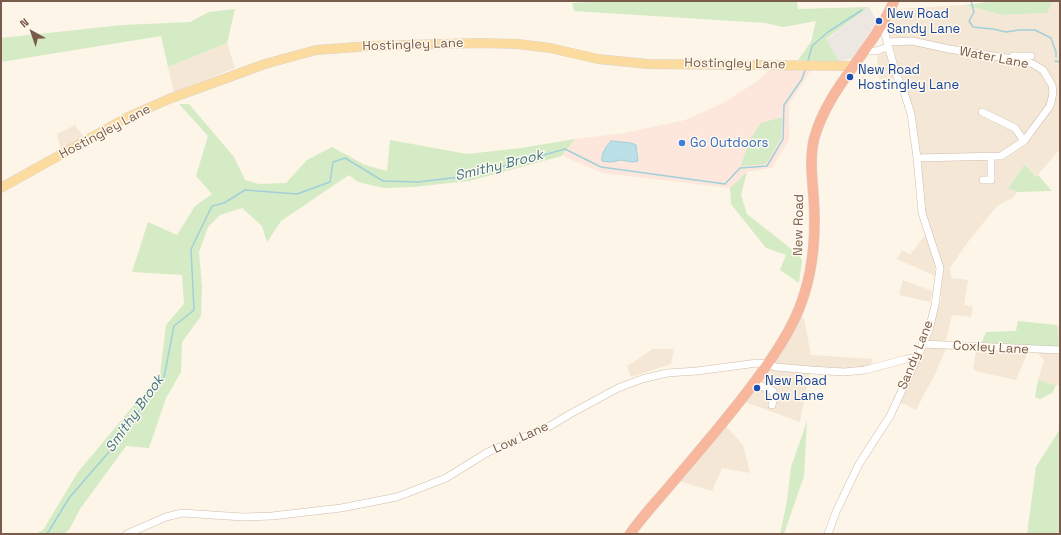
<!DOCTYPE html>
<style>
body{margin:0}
#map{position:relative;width:1061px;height:535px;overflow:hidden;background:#fdf5e7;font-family:"Space Grotesk",sans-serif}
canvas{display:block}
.frame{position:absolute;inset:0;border:2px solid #785b4a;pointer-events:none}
.north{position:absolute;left:12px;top:12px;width:40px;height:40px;-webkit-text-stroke:3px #fff9ee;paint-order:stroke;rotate:320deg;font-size:11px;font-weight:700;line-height:16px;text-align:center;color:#785b4a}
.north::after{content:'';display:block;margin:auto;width:14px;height:18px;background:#785b4a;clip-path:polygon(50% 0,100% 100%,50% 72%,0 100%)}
</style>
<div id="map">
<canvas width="1061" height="535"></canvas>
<div class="frame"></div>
<div class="north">N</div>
</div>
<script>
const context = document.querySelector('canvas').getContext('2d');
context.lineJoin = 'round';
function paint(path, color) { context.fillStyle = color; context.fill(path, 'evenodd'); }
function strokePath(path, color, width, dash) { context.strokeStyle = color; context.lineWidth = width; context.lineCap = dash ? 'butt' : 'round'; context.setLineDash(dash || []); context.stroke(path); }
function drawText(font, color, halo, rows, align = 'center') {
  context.font = font + ' "Space Grotesk",sans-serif'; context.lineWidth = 3; context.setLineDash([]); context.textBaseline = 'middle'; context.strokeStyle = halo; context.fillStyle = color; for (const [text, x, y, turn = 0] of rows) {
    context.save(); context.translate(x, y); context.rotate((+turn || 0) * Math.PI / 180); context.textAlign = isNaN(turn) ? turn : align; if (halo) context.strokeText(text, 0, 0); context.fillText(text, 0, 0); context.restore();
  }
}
paint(new Path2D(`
 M1053,1h7v148l-24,28 -10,-13 -18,23 9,5 -3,5 -17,9 -29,36 -18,26 1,10 17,2 -4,25 9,2 -2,10 -19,-2 -6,25 2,4 -12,28 -20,38 -16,-8 26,-61 15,-41 -1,-32 -7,-33 -13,-37 -6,-80 -24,-72 -2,-19 7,-18 69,-4 39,10 43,-2z
 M227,43l8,25 -61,25 -6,-26z
 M886,52l8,26 -7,2 -8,-1 -2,-23z
 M75,125l9,12 -23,13 -4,-16z
 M925,235l10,27v14l-38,-17 5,-9 8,5z
 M903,280l29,11 -2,11 -31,-7z
 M797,315l7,3 7,37 62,4 -4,8 -56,2 -4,5 -9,48 -55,-20z
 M1057,325h3v61l-22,-6 6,-20 -8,-9h23z
 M653,349h21l-3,15 -40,13 -4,-11z
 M976,350l51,4 -11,26 -36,-8 -7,-3z
 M726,426l17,19 7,28 -28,-5 -10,23 -33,-10z`), '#f5e7d5');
paint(new Path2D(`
 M770,69l41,1 -22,34v36l-17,28 -25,4 -17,16 -128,-15 -39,-17 12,-17 50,-6 60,-13 40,-18 34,-22z`), '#fde6db');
paint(new Path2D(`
 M869,7l8,14 -24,37 -14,4 -13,-22z`), '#ede7e1');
paint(new Path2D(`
 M611,1h186l1,8 71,-2 -43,32 13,23 -41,-2 13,-18 5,-21 -33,6 -18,-4 -191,-12 -2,-8z
 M996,1h57l-6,12 -44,2 -39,-10z
 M235,9l-8,34 -59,24 -7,-31 -160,26v-24l121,-13 68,-3 19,-10z
 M179,104h10l45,53 11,23 14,4 27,-1 21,-23 25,-13 33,18 22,6 3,-31 77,14 54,-6 54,-9 -13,17 -93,25 -56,6 -29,1 -26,-6 -9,-7 -68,46 -14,21 -5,-16 -20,-18 -22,7 -12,12 -9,25 3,35 -1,29 -19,26 -1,30 -15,26 -17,50 -23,-2 -46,63 -11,21 -5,4h-30l9,-4 35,-58 82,-98 6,-49 18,-21 -2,-29 -50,-3 16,-50 29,13 18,-29 17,-12 -16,-18 12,-40z
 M779,118h3l-1,20 -15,26 -25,2 8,-25 12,-18z
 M1025,164l11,13 2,-2 14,16 -35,1 -9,-4z
 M747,172l-6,23 6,19 52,41 3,5 -3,23 -19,-13 6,-15 -20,-7 -35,-44 -1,-16z
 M1018,321l39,4 2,23 -78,-4 5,-12 30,-1z
 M1038,380l18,5 -4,8 -12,6 -5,-2z
 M807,421l-3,55 -20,58h-4l7,-33 4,-34z
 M1060,429v105h-33l9,-67z`), '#d4ebc5');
const water = new Path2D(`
 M611,141l20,2 5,2 2,16 -6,1 -11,-2 -10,2 -9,-1c-1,-8 4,-14 9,-20z`);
paint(water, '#bbe0e7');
strokePath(water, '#a1d0d9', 1);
strokePath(new Path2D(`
 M971,1l3,11 -5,9 4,6 20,2 13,3 13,-2h16l16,8 5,14v5
 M808,61l4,-15 16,-14 34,-22
 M1055,61l5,1
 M46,534l3,-3 20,-33 39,-45 56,-76 10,-51 20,-16 -3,-61 21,-43 12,-3 21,-13 52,4 33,-12 3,-20 12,-4 38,23 35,1 50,-6 97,-27 36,18 124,17 15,-16 27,-2 16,-27 1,-34 18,-26 3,-9`), '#a1d0d9', 1.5);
const minor = new Path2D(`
 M887,42l25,-1 37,8 70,11 14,4 10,6 9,15 1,8 -3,13 -6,8 -20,27 -23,15 -84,2
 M864,51h12l12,-4
 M1013,56h18
 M982,112l33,16 9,13
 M983,180h8v-23
 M922,344l138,6
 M754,383l19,8 1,5 -2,9
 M127,534l39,-17 16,-4 61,4 29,-1 69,-8 56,-11 49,-19 42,-26 62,-26 20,-12 48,-26 24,-9 25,-6 30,-2 60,-8 11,1 8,3 35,3 33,2 21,-2 41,-11 11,-1
 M828,534l8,-22 23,-48 31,-48 27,-58 12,-28 6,-25 5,-37 -18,-55 -5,-55 -6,-44 -7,-22 -8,-18 -14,-51`);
const major = new Path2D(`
 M1,188l127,-71 41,-18 96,-35 51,-14 55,-4 108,-3 39,1 32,4 48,11 50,5 206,2`);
const highway = new Path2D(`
 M630,534c11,-16 25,-31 37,-45 31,-37 64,-74 92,-113 14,-19 27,-38 37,-60 16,-35 20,-74 18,-112 -1,-21 -5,-43 0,-65 14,-52 59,-89 80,-138`);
strokePath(minor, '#cfbdac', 8);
strokePath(major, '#dcd4d0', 10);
strokePath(highway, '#dcd4d0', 11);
strokePath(minor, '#fff', 7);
strokePath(major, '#fcdb9f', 9);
strokePath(highway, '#f8b69d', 10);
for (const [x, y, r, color] of [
 [879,21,4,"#1a4fb4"],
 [850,77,4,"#1a4fb4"],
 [682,143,4,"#3f7fe0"],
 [757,388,4,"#1a4fb4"]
]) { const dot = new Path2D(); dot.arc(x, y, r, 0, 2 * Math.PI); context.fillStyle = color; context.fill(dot); strokePath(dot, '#fff9ee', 1.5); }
drawText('13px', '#164399', '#fff9ee', [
 ["New Road",887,14],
 ["Sandy Lane",887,29],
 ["New Road",858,70],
 ["Hostingley Lane",858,85],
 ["New Road",765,381],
 ["Low Lane",765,396]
], 'left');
drawText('13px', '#785b4a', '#fff9ee', [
 ["Hostingley Lane",413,45,-2],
 ["Water Lane",994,58,11],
 ["Hostingley Lane",735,64,1],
 ["Hostingley Lane",105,132,-28],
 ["New Road",799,225,-89],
 ["Coxley Lane",991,348,3],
 ["Sandy Lane",916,355,-68],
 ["Low Lane",521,438,-24]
]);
drawText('13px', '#366cbe', '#fff9ee', [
 ["Go Outdoors",690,143]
], 'left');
drawText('italic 14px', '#407784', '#fff9ee', [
 ["Smithy Brook",499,166,-14],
 ["Smithy Brook",135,414,-55]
]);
</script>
